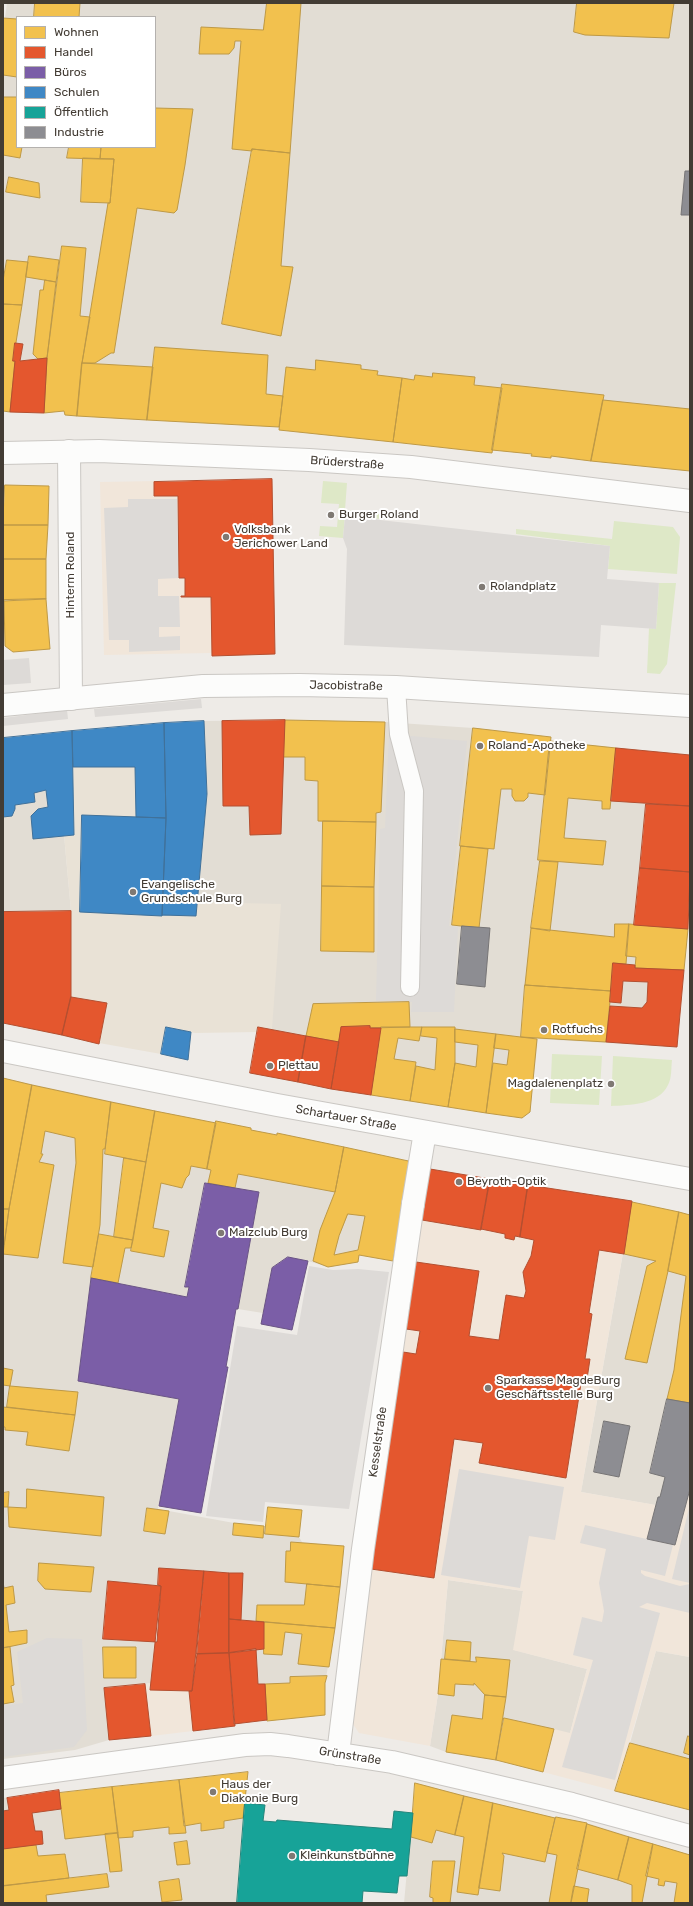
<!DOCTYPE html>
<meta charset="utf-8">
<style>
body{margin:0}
#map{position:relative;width:693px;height:1906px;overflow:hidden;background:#eeebe7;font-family:Rubik,sans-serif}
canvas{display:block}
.frame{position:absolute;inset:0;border:4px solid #433c34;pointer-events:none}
.legend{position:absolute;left:16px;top:16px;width:140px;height:132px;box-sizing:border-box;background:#fff;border:1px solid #b4b1ae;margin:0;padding:5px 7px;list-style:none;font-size:12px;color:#433c34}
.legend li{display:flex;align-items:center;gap:8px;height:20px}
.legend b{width:20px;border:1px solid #b4b1ae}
</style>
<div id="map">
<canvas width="693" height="1906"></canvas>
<div class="frame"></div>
<ul class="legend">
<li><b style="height:11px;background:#f2c14e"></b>Wohnen</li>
<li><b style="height:11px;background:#e4572e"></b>Handel</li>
<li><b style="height:11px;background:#7b5ea7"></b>Büros</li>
<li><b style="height:11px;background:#3f88c5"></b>Schulen</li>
<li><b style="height:11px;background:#17a398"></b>Öffentlich</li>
<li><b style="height:11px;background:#8d8d92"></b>Industrie</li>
</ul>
</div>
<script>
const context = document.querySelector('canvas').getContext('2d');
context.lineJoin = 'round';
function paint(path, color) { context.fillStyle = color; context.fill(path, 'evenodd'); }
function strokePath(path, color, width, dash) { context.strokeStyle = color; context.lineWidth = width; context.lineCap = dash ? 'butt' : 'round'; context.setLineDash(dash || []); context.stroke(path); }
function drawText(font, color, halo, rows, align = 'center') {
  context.font = font + ' Rubik,sans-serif'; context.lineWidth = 4; context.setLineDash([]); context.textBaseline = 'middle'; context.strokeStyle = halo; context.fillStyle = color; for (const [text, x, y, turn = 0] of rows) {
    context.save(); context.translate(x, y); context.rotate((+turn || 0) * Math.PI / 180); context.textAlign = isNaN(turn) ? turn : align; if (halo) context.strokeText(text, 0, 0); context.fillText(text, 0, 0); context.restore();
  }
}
paint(new Path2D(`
 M7,3h683v468l-139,-15h-19l-1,-2 -39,-4 -99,-8 -114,-12v-3l-214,-12 -1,-4 -20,2 -41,-2v-393h2zM17,17h138v130h-138z
 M285,720l100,2 88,6 62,8 16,5 139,14v146l-13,146 -139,-8 -8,73 -8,6 -191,-29 -81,-16 8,-46 14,2 -75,-127 10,-108 -3,-73z
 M72,731l2,104h-10l7,76 36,92 -8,41 -96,-21v-285z
 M3,1078l196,42 17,3v-2l35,7v2l25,5 1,-2 136,29 -20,99 -34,-6 -1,7 -30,5 -20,-6 -16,69 -31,-6 2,-11 -25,-4 21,-117 -54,-9 -20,103 4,1 -2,10 -96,-19 -13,102 101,19 -21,110 76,14 30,3h2l2,-19 34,3 -3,27 3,5 42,4 -9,82 -10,55 -58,37 -33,4 -73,-138 -10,97 -5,1 5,52 -42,4 -34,10 -72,9z
 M632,1202l58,13v274l-15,56 -28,-6 8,-34 -74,-13z
 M448,1580l75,11 -9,59 73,19 -17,64 -27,39 -47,-12 -50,-8 -16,-6 8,-52z
 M656,1651l34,6v153l-60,-67z
 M248,1772l-11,131h-234v-105l56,-8v3z
 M415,1783l140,35 1,-1 31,6 103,32v48h-286z`), '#e2ddd4');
paint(new Path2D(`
 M272,479l3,175 -63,2 -1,-3 -107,2 -4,-173z
 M430,1169l101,17 101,15 -51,291 75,13 -9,34 28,6 15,-56v168l-34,-6 -41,140 -72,-19 11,-43 16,4 17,-64 -74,-19 10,-59 -75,-11 -10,114 -8,52 -71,-13 -6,-9 18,-155z
 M159,1568l70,5v46l6,107 -84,10 -6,-52 6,-1 3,-40 3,-1 4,-56 -3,-1z`), '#f1e6da');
paint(new Path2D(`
 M204,721l3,73 -10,108 84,2 -9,125 -14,-2 -1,5 -62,1 -29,-6 -5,27 -62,-11 8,-40 -36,-6v-86l-7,-76 10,-1 -2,-103 92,-8z`), '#e9e2d6');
paint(new Path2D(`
 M323,481l24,2 -2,27 49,5 -1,5 -48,-4 -2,22 -24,-2 1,-10 17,1 2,-23 -18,-1z
 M614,521l59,6 7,10 -3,37 -69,-5 2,-23 -94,-12v-5l96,10z
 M659,583h17l-9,81 -7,10 -13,-1 2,-45 7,1z
 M552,1054l50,2 -3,49 -49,-2z
 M613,1056l59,4c-1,8 0,18 -4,25 -9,20 -39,20 -57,21z`), '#dee8c7');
paint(new Path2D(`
 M128,499h49l2,79 -21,1v17h21l1,31h-21v10l21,-1v14l-51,2v-12h-20l-5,-132 24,-1z
 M345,516l265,30 -3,33 52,4 -3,46 -55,-4 -2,32 -255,-12 3,-96 -4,-11z
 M29,658l2,25 -28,2v-25z
 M201,699l1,9 -107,9 -1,-8z
 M67,710l1,9 -65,7v-8z
 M389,734l78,7 -18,185 9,1 -4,85h-43l1,-10 -36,-1 4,-172 5,-1z
 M309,1266l24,4 25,-1 31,3 -40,237 -84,-7 -2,20 -57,-6 31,-190 60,9z
 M459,1469l105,18 -9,53 -26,-4 -9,52 -79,-13z
 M690,1504v79l-18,-4z
 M585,1525l88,20 -8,31 -24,-6v3l4,3 35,10 10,-2v29l-43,-10 -8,4 21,6 -45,167 -53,-13 31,-107 -20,-5 9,-38 20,5 2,-11 -5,-28 7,-34 -26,-6z
 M47,1638l35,1 5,91 -13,17 -71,10v-51l20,-3 -6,-51z`), '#dddad7');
const homes = new Path2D(`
 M35,3h45l-1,14h-45z
 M267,3h34l-11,150 -38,-4v2l-20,-2 9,-108h-6l-1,7 -5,6h-30l2,-27 62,3z
 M577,3h97l-5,35 -84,-3 -11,-3z
 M3,18l14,1v58l-14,-2z
 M3,97h14v50h5l-2,11 -17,-3z
 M155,108l38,1 -8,56 -8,45 -3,3 -37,-5 -23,145h-3l-16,10h-13l26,-160h2l4,-44h-14l1,-12h54z
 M69,147h32l-1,12 -33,-1z
 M252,149l38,4 -9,113 12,1 -12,69 -59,-12z
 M83,158l31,1 -4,44 -29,-1z
 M9,177l30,6 1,15 -34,-6z
 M62,246l24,2 -6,68 10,1 -8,46 -5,53 -12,-1 -1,-4 -20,2 3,-55z
 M29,256l30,4 -3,22 -30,-5z
 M7,260l21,2 -6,43 -19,-1v-23z
 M45,280l11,2 -9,76 -9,1 -5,-5 7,-64h3z
 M3,304l19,1 -9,56h2l-5,51 -7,-1z
 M155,347l113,8 -2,39 17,2 -4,31 -132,-7z
 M316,360l45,5v4l17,2 -1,4 25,3 -9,64 -114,-12 7,-63 29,3z
 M82,363l71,4 -6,53 -70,-4z
 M433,373l42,4 -1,8 28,3 -10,65 -99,-11 9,-64 12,2 1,-5 17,2z
 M502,384l102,11 -13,66 -40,-5v2l-20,-2 1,-2 -40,-4z
 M603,400l87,9v62l-99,-10z
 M5,485l44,1 -1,39h-45z
 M3,525h45l-2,34h-43z
 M3,559h43v40l-43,2z
 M46,599l4,50 -37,3 -8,-6 -1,-46z
 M285,720l100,2 -4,90 -5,1v9l-58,-1v-40l-13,-1v-23h-22z
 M473,728l78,9 -6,58 -17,-2v4l-4,4h-9l-3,-5v-7h-11l-7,60 -34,-3z
 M550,741l66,7 -6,61h-8v-8l-34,-3 -4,40 42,3 -3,24 -65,-5z
 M323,821l53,1 -2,65 -52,-1z
 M461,846l27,3 -9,79 -27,-3z
 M540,861l18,1 -8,69 -19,-3z
 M322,886l52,1v65l-53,-1z
 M615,924h14l-3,40 -13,-1 -2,28 -86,-6 6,-57 83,9z
 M629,924l59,5 -4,41 -49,-2 1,-11 -10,-1z
 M525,985l86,6 -5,51 -85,-5z
 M409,1002l1,25 -40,1v-2l-29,1 -2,15 -33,-6 7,-32z
 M381,1027h41l-3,14 -21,-3 -4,21 22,3 -6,39 -39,-6z
 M422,1027h33v36l-7,44 -38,-6 6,-35 19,4 2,-32 -16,-2z
 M455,1029l41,5 -10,79 -38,-6 7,-44 21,4 2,-22 -23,-3z
 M496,1034l41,5 -7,73 -8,6 -36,-5 7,-50 14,2 2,-15 -15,-2z
 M3,1078l29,7 -23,124h-6z
 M32,1085l79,17 -6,47h-2l-3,76 -7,42 -30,-4 13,-100 -1,-25 -30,-7 -4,23h2l-4,8 15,3 -16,93 -35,-4 6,-45z
 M111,1102l44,9 -9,51 -41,-8z
 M155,1111l61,12 -9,46 -16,-3 -2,9 -3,3 -4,10 -21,-5 -8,45 16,3 -5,26 -33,-6z
 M216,1121l35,7v2l26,5v-2l67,14 -9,45 -97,-18 -3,14 -27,-5 3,-13 -4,-1z
 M344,1147l69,15 -20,99 -34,-6 -1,7 -30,5 -15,-6 7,-31 15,-38zM348,1214l17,2 -7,34 -24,5 5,-19z
 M124,1158l22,4 -13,78 -19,-3z
 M632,1202l47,10 -11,59 -21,92 -22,-4 22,-93 9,-5 -32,-7z
 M3,1209h6l-5,36h-1z
 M679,1212l11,3v188l-23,-4 7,-29 12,-94 -18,-5z
 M99,1234l34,6 -2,8h-6l-7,35 -27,-5z
 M3,1368l10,2 -3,16 -7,-1z
 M10,1386l68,6 -3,23 -68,-8z
 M3,1407l72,8 -6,36 -43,-6 2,-13 -23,-2v-3h-2z
 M27,1489l77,8 -3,39 -92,-9 -1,-20 18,1z
 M9,1492l-1,15h-5v-14z
 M268,1507l34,3 -3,27 -34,-3z
 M147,1508l22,3 -4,23 -21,-3z
 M234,1523l30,3 -1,12 -30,-3z
 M291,1542l53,4 -4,41 -55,-5 1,-31h4z
 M39,1563l55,4 -3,25 -46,-3 -7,-8z
 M3,1582l1,6 9,-2 2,17 -9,2 3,27 18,-2v13l-24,5z
 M307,1584l33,3 -5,41 -79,-7 1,-16h47z
 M264,1622l71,6 -6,39 -31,-3 4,-30 -17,-2 -3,23 -18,-1z
 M447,1640l24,2 -1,19 -25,-2z
 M10,1647l4,38 -3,1 3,16 -11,2v-56z
 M103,1647h33v31h-32z
 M476,1657l34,3 -4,37 -21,-2 -11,-12v2l-19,-1 -1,12 -16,-2 3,-35 35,3z
 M327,1676l-2,7v32l-58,6 -2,-37 25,-1v-6z
 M485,1695l21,2 -10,63 -50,-8 6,-37 30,4z
 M504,1718l50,11 -11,43 -47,-12z
 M688,1736l2,1v18l-6,-2z
 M630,1743l60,16v51l-75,-19z
 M248,1772l-5,46 -19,3v7l-23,3v-8l-17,3 -5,-46z
 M179,1780l7,53 -17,1v-7l-36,4v6l-15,1 -6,-51z
 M415,1783l49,13 -9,39 -19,-5 -4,13 -21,-6z
 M112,1787l6,46 -53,6 -6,-46z
 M464,1796l29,7 -15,92 -21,-3 7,-55 -9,-2z
 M493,1803l62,15 -10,44 -43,-9 2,3 -4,35 -21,-3z
 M556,1817l31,6 -16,80h-22l8,-48 -10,-2z
 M587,1824l42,13 -11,43 -41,-11z
 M118,1833l4,38 -12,1 -5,-38z
 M629,1837l24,7 -11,59h-10v-18l-14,-5z
 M187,1841l3,23 -13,1 -3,-22z
 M653,1844l37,11v48h-16l3,-20 -12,-2 -1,5 -6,-1 1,-6 -13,-3z
 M36,1845l2,11 27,-2 4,24 -66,8v-37z
 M433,1861h22l-5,42h-17v-5l-3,-1z
 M107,1874l2,13 -63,8 1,8h-44v-17z
 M179,1879l3,21 -20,2 -3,-20z
 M574,1886l15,3 -2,14h-16z`);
paint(homes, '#f2c14e');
strokePath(homes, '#be9946', 1);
const shops = new Path2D(`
 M15,343l8,1 -3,17 27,-3 -3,55 -34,-1 5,-51h-2z
 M272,479l3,175 -63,2 -1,-59h-30v-1h4v-18h-6l-1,-82h-24v-14z
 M285,720l-4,114 -31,1 -1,-29h-26l-1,-85z
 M616,748l74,7v51l-79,-5z
 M646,804l44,2v66l-50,-4z
 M640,868l50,4 -2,57 -54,-4z
 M71,911v86l-9,38 -59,-12v-111z
 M613,963l22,2v3l49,2 -7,77 -71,-5 4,-36 32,2 5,-6 1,-20 -25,-1 -2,22 -11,-1z
 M71,997l36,6 -8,41 -37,-9z
 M370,1026v2h11l-10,67 -40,-6 10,-62z
 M258,1027l48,9 -8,46 -48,-9z
 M306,1036l33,6 -8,47 -33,-7z
 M430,1169l60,10 -9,51 -59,-10z
 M490,1179l38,6 -8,52 -5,-1 -1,4 -9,-2v-4l-24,-5z
 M528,1185l104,16 -8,53 -25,-4 -10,63 3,1 -7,45h5l-3,20 -5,-2 -16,101 -87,-15 4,-20 -29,-4 -20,139 -63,-9 14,-104 1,1 10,-68 -1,-1 3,-23h2l3,-22 13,2 4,-23 -14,-2 10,-67 63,9 -10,65 30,4 7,-45 18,3 2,-7 -3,-19 8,-16 3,-16 -14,-3z
 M159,1568l45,3 -12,120 -42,-1 11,-104 -3,-1z
 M204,1571l25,2v80l-32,1z
 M229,1573h14l-2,47 -12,-1z
 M108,1581l53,5 -4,56 -54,-3z
 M229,1619l35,3v27l-35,4z
 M256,1649l2,35h7l2,36 -33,4 -5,-71z
 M229,1653l6,73 -42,5 -4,-40h3l5,-37z
 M145,1684l6,52 -42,4 -5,-52z
 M59,1790l2,19 -29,4 3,18h7l1,13 -40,5v-38l6,-1 -2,-12z`);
paint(shops, '#e4572e');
strokePath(shops, '#b44f30', 1);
const offices = new Path2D(`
 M205,1183l54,9 -21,117h-2l-10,58h2l-27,146 -42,-7 20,-107 -101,-18 13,-103 96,19 2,-10h-4z
 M288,1257l20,4 -16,69 -31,-6 11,-56z`);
paint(offices, '#7b5ea7');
strokePath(offices, '#6a5484', 1);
const schools = new Path2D(`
 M204,721l3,73 -11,122 -34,-1 4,-97 -2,-95z
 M164,723l2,95 -30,-1 -1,-50h-62l-1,-36z
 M72,731l2,104 -41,4 -2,-23 7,-7 10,-2 -2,-17 -12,3 1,9 -20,3v4l-3,7 -9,1v-79z
 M82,815l84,3 -4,98 -82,-4z
 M166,1027l25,5 -3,28 -27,-6z`);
paint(schools, '#3f88c5');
strokePath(schools, '#40719a', 1);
const public = new Path2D(`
 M245,1803l20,2 -2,16 13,1 1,-2 115,9 2,-18 19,2 -6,63h-8l-2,17 -34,-2 -1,12h-125z`);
paint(public, '#17a398');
strokePath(public, '#24847a', 1);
const industry = new Path2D(`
 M690,154v61h-9l4,-44h4z
 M462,926l28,2 -5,59 -28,-3z
 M667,1399l23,4v86l-15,56 -28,-6 11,-42h2l5,-20 -15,-4z
 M604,1421l26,5 -11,51 -25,-5z`);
paint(industry, '#8d8d92');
strokePath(industry, '#777576', 1);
const service = new Path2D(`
 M396,687l3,47 15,57 -4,196`);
const pedestrian = new Path2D(`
 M3,1051l274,54 413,74
 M413,1204l12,-72`);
const minor = new Path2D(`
 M69,451l2,248
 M338,1754l25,-205 50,-345
 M3,1778l242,-33 25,-1 18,2 104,16 180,42 118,32`);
const tertiary = new Path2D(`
 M3,453l96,-2 210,9 102,7 279,34
 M3,705l200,-19 96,-1 97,2 294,19`);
strokePath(service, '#cac7c3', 20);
strokePath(pedestrian, '#cac7c3', 24);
strokePath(minor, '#cac7c3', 24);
strokePath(tertiary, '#cac7c3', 24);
strokePath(service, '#fcfcfb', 18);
strokePath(pedestrian, '#fcfcfb', 22);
strokePath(minor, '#fcfcfb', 22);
strokePath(tertiary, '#fcfcfb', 22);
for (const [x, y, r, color] of [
 [331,515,4,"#7f7973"],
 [226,537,4,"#7f7973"],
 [482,587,4,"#7f7973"],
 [480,746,4,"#7f7973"],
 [133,892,4,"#7f7973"],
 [544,1030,4,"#7f7973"],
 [270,1066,4,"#7f7973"],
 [611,1084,4,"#7f7973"],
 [459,1182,4,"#7f7973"],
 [221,1233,4,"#7f7973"],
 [488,1388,4,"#7f7973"],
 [213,1792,4,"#7f7973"],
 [292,1856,4,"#7f7973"]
]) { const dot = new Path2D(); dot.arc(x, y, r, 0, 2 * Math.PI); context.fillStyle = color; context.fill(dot); strokePath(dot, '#fff', 1.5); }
drawText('12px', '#433c34', '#fff', [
 ["Brüderstraße",347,463,4],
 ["Hinterm Roland",71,575,-90],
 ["Jacobistraße",346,686,1],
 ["Schartauer Straße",346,1118,10],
 ["Kesselstraße",378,1442,-82],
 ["Grünstraße",350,1756,9]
]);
drawText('12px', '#433c34', '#fff', [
 ["Burger Roland",339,515],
 ["Volksbank",234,530],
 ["Jerichower Land",234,544],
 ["Rolandplatz",490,587],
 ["Roland-Apotheke",488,746],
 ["Evangelische",141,885],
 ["Grundschule Burg",141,899],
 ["Rotfuchs",552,1030],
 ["Plettau",278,1066],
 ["Magdalenenplatz",603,1084,"right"],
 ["Beyroth-Optik",467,1182],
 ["Malzclub Burg",229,1233],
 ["Sparkasse MagdeBurg",496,1381],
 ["Geschäftsstelle Burg",496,1395],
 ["Haus der",221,1785],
 ["Diakonie Burg",221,1799],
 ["Kleinkunstbühne",300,1856]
], 'left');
</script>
